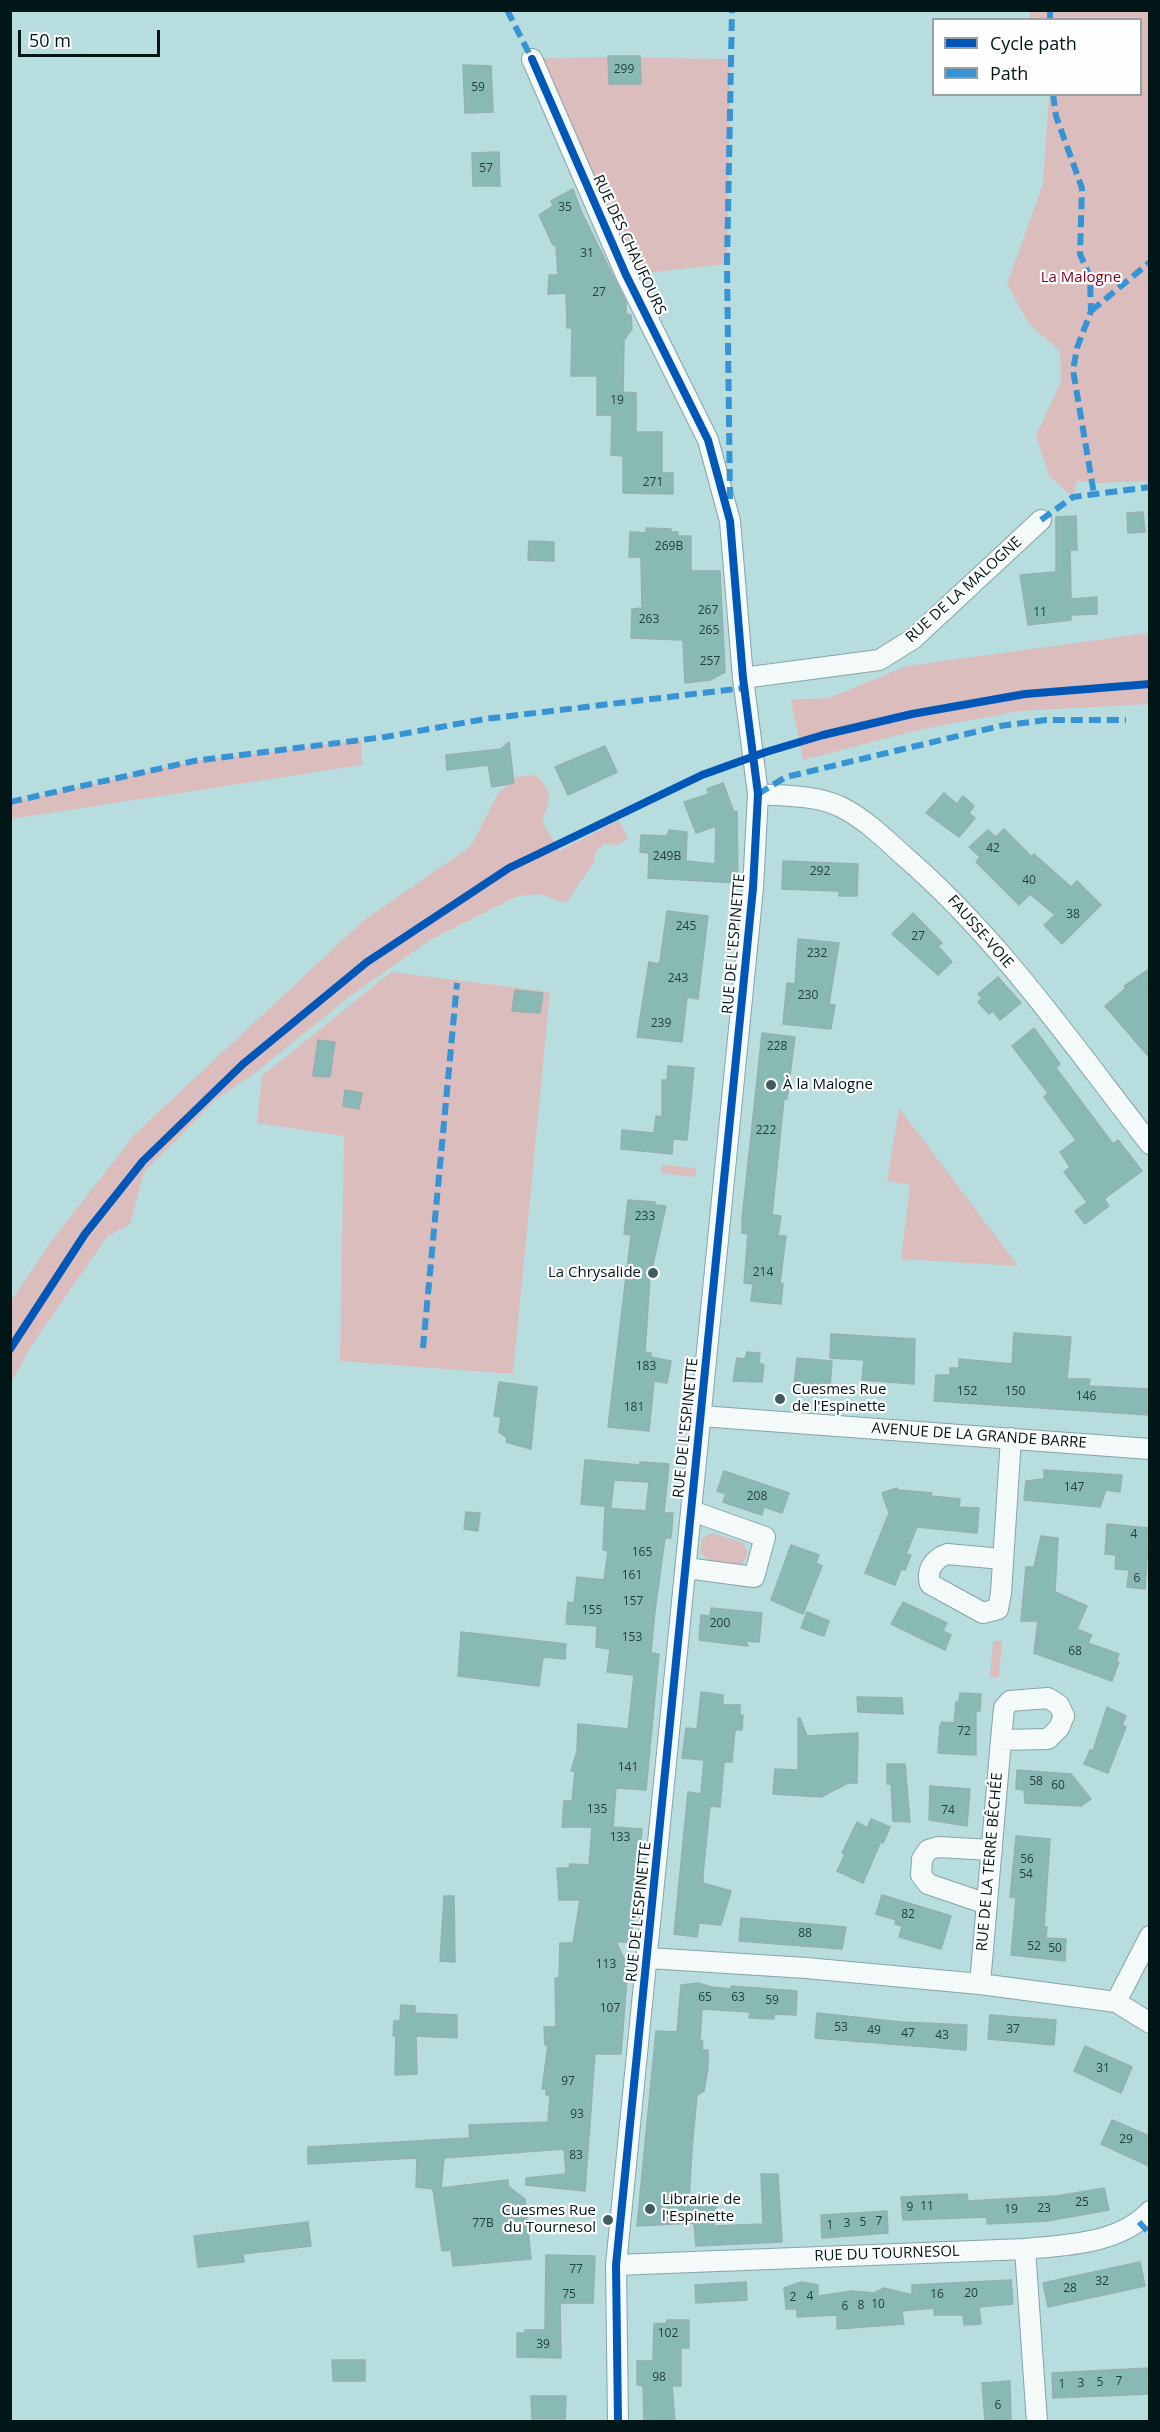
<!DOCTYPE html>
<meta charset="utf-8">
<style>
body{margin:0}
#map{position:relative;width:1160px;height:2432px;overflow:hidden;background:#b8dddf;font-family:"Open Sans",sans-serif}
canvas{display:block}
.frame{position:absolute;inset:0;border:12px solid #001617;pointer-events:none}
.legend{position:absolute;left:932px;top:18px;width:210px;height:78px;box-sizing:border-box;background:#fefefe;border:2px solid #98a1a2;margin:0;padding:8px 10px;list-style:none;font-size:18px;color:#001617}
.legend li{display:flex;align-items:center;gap:12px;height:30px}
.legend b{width:30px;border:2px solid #98a1a2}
.scale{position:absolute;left:18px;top:30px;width:142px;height:27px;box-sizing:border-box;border:3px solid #001617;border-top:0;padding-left:8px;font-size:18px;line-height:21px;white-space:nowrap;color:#001617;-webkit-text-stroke:4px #fefefe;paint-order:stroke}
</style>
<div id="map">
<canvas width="1160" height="2432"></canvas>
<div class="frame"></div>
<ul class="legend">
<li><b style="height:8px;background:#0057b8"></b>Cycle path</li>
<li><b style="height:8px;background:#3693d4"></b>Path</li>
</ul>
<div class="scale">50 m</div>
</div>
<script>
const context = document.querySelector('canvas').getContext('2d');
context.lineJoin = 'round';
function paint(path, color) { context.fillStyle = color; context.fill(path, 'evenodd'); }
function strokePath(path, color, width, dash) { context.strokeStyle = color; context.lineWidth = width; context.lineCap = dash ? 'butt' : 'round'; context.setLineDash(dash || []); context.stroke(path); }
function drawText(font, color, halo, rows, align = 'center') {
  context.font = font + ' "Open Sans",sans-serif'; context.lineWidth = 4.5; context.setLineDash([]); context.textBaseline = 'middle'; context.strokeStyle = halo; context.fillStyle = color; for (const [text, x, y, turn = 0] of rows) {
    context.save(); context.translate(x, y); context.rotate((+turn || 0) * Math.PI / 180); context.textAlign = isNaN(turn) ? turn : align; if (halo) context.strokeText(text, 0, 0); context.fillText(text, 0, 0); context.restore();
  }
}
paint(new Path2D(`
 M1031,11h118v470l-49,2 -23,-2 -4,16 -24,-21 -13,-41 25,-53 -1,-31 -31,-27 -22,-40 36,-100 6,-89 91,-1v-74l-111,-1z
 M602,57l129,2 -4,205 -101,11 -94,-216z
 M1149,633v71l-130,7 -101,19 -115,30 -12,-60 38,-2 78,-32z
 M361,740l1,25 -351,54v-17l183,-41z
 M536,775c17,18 15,24 6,46l17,30 60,-31 9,19 -12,6 -11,-1 -10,8 -1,10 -28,41 -26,-9 -22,2 -88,44 -77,54 -98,79 -39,26 -72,73 -14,52 -23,13 -76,109 -20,37v-82l39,-58 85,-109 228,-213 108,-75 27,-53 18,-16z
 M391,972l159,20 -37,382 -173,-13 4,-225 -87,-13 5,-47z
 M899,1108l119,158 -117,-7 9,-74 -23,-4z
 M662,1165l34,3 -1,9 -34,-4z
 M712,1533l31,10 5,10 -6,11c-18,3 -30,2 -42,-12l2,-13z
 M993,1641h9l-3,36h-9z`), '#dbbdbd');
const building = new Path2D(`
 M608,56h32l1,28h-32z
 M463,65l28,1 2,46 -28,1z
 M499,152l1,34h-27l-1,-33z
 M573,189l8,22 45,91v12l5,1 1,14 -8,11 -1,52 13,1v39h26v41h11v21l-50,-1v-37l-12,-1 1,-40h-15v-39h-26l1,-48h-5l-1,-35 -18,1 1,-19h9l-2,-30h-3l-14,-30 14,-9 -2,-5z
 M1143,512l2,20 -17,1 -1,-20z
 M1076,516l1,34h-7l1,49 26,-2v17l-26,1v5l-43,5 -8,-50 36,-3v-55z
 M646,528l25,1v3h7v4h13v35h29l5,101 -15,8 -25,3 -2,-43 -52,-2 1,-29 10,-1 -1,-51h-12l1,-25 16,1z
 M529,541l25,1v19l-26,-1z
 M509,742l5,41 -22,4 -4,-22 -41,5 -1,-15 55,-6z
 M605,746l12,26 -49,23 -13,-28z
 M723,783l11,29 3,-1 1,72 -90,-5 1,-25 -9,-1 1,-17 26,1 2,-6 18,2 -1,29 29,3 1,-38 -20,7 -12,-31 25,-8 -2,-5z
 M944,793l13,11 6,-8 11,10 -5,7 6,5 -16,19 -33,-24z
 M1004,829l28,28 2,-3 37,33 6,-6 24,24 -39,39 -18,-19 11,-10 -25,-21 -11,11 -43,-43 4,-5 -11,-10 19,-17 8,7z
 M783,861l75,3 -1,32h-18v-5l-57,-2z
 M667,911l41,5 -10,83 -11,-2 -5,45 -45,-5 12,-75 9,2 2,-3z
 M913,913l29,30 -4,3 14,16 -14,13 -46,-41z
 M798,939l41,4 -10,61 6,1 -4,24 -48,-5 4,-41 8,1z
 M1149,969v88l-44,-51 21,-18 -2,-2z
 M998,977l23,26 -21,17 -7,-9 -4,3 -11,-12 4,-4 -4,-4z
 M515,990l28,3 -3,20 -28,-2z
 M1034,1028l26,36 -4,4 57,76 5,-4 24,31 -38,28 5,7 -24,18 -10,-13 12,-9 -23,-30 6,-5 -10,-15 16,-12 -32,-43 4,-4 -36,-47z
 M762,1033l33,4 -8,62h-3l-12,116 9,1 -3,20h8l-6,47 3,1 -2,20 -30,-3 2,-17 -9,-1 4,-49 -6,-1v-14z
 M318,1040l17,2 -5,35 -17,-1z
 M668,1066l26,2 -7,72 -14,-1 -1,15 -51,-5 1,-19 32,3 2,-17 6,1v-37h5z
 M345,1090l17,3 -3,16 -16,-3z
 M628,1200l27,2v3l11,1 -16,72 -5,74 6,1v4l20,4 -4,22 -13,-2 -5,50 -41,-4 23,-192 -7,-1z
 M1014,1333l57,4 -4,42h23l-1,7 60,3v26l-215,-14 2,-26h14v-7h9v-9l53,5z
 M831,1334l84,5 -1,45 -52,-4 2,-20 -34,-2z
 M747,1352l13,1 -1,10 5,2 -2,17 -29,-1 4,-23 8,1z
 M797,1358l35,3 -2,27 -36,-3z
 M499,1382l38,5 -6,62 -25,-7 1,-4 -8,-6 2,-15 -7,-1z
 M585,1460l55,5v-3l29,2 -5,49h9l-2,25h-6l-10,73 -4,42 8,1 -13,136 -30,-2 -3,39 29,2 -11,113h-15l12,24 -7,88h-26l-10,137 -59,-6v-7l40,-4 -2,-25 -120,9 -3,30 67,-8v6l17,13 6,60 -78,7 -2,-16 -9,1 -9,-62 -17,-2 1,-29 -109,6v-17l162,-9 -1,-13 79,-3 2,-27h-4v-6h-4l6,-44h-3l-1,-18h12l-1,-49h4l1,-35h13l7,-43h-21l-2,-32h12l1,-4 19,1 3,-38h-30l2,-26h8l3,-30h-4l6,-20 1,-27 50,5 6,-54 -27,-3 3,-23 -14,-2 1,-21 -31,-2 2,-22 6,1 3,-26 27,3 4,-29 -5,-1 2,-42 41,3 3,-29 -35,-2 -3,27 -30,-3z
 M1044,1470l78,5 -2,17 -14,-2 -6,17 -76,-7 2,-19 18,-2z
 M724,1471l65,22 -7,20 -18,-6 -2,8 -39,-13 3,-8 -9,-3z
 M897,1488l1,2 34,3 -1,3 29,3 -1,8 20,1 -2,25 -60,-6 -11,27 5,1 -6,15 -4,-1 -6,16 -30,-12 24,-60 -7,-20z
 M466,1512l14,1 -2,18 -14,-2z
 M1107,1524l42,4 -4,61 -18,-2 2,-17 -14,-1 1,-14 -11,-1z
 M1041,1536l17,2 -3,54 32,14 -10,23 15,6 -4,8 31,11 -3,8h3l-7,19 -78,-28 4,-32h-17l5,-54h8z
 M791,1545l28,10 -3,8 6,3 -19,48 -32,-14z
 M903,1602l44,21 -4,8 8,4 -6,15 -54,-26z
 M711,1608l51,5 -3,29 -13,-1 2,5 -49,-6 2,-25 9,1z
 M807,1612l22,9 -5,15 -23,-8z
 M461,1632l105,12 -1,15 -22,-2 -4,29 -81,-10z
 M701,1692l22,3v10h17v10h3l-1,15h-7l-3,32h-8l-4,45 -10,-1 -7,68v9l28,8 -10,34 -22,-2 -2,14 -23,-3 14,-142 13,2 3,-34 -22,-2 4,-30 11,1z
 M960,1693l21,1 -1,17h-4v44l-38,-2 2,-27 2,-4 12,1 2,-21h3z
 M857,1697l45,1 1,16 -45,-2z
 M1107,1707l19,9 -4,9 4,2 -18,46 -24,-9 6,-14 3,1z
 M798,1718h2l7,18 51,-3 -1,50h-9l-27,14 -48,-3 2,-25 23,1z
 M887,1764h18l5,58 -17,-1 -2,-37h-4z
 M1017,1770l54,4 20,25 -10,7 -56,-3 -1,-13 -8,-1z
 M930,1786l40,3 -3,37 -38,-6z
 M871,1819l19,8 -7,16 -2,-2 -18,42 -26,-12 8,-17 -3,-1 15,-31 10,6z
 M1016,1836l34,3 -6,88h3l-1,11 20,1 -1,22 -54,-6 5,-57 -6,-1z
 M882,1895l69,21 -10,33 -42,-12 3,-11 -7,-2 1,-4 -20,-6z
 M444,1896h10l1,66 -15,-1z
 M741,1918l105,9 -4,22 -103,-8z
 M698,1983l13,4 20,2v-3l66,5 -1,24 -22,-1v5l-25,-1 1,-6 -48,-3 -2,32h3l-1,9h6v18l-4,23 -7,4 -5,54 -3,52 28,2 -3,23 49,-2 -2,-50h17l4,68 -86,4 -2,-23 -57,3 19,-195 21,1 4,-47z
 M401,2005l14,1v7l42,2v23l-41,-2 1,38 -22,1 1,-39h-3l1,-15h6z
 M817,2013l84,9 66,3 -1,25 -151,-12z
 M990,2015l66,5 -2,25 -66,-6z
 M1085,2046l47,21 -11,26 -47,-22z
 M1112,2120l37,16v30l-48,-22z
 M1104,2188l5,22 -62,11 -60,3v-7l-84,3 -2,-23 66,-3 1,7 89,-5z
 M887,2211l1,22 -66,5 -1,-23z
 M308,2222l3,24 -68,8 1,8 -46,5 -4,-31z
 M546,2255l49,1 -2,47h-33l1,55 -44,-1v-24h8v-3h20z
 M1140,2262l5,24 -97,21 -5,-24z
 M1011,2280l2,24 -34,3 2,17 -17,1 -1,-10h-29v-7l-32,3 2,13 -67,5v-14l-40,2v-8h-11l-2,-21 17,-6 17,3v11l34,-5 22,2 10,-5 28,7v-10z
 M746,2282l1,18 -51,3 -1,-18z
 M667,2320h22v28h-8v38h-9l3,35h-31l-1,-35 -6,-1v-24h16l1,-37 12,-1z
 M332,2360h33v21h-32z
 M1149,2368v26l-96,4 -1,-25z
 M1010,2381l1,40h-26l-3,-38z
 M531,2396h35l-1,23h-33z`);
paint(building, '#89b9b5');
strokePath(building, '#94b0af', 1.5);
const street = new Path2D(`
 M532,59l94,216 82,165 22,81 13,157 15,116 -5,94 -137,1377 2,157
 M743,678l136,-18 34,-21 128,-119
 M758,794c27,2 56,1 81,12 25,12 45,32 65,50 96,83 168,188 246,288
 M701,1416l449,33
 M1002,1559l-55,-5c-13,5 -21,15 -17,30l53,29 15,-4 3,-16 10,-155
 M686,1568l68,9 11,-40 -73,-26
 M987,1904l-59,-20 -7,-9 1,-16 6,-9 10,-3 54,3
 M648,1958l158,10 174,16 136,18 34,21
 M980,1984l21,-244 3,-32 6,-7 38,-3 11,7 5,11 -5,12 -11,11 -47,1
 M1116,2002l34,-66
 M1025,2249l12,173
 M616,2265l409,-16c42,-4 94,-5 125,-38`);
strokePath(street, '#87a4a5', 22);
strokePath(street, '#f4fafa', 20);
strokePath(new Path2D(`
 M507,10l25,49
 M1050,10v10
 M1053,94l3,22 26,72 -2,66 10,23 1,34 -14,37 -4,22 21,124
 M1091,311l59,-49
 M730,499l-3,-235 5,-254
 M1041,520l32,-23 77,-10
 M758,794l28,-17 214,-51 46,-6h80
 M10,802l184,-41 191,-24 100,-18 259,-31
 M423,1348l34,-365
 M1139,2222l11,12`), '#3693d4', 6, [12, 6]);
strokePath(new Path2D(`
 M532,59l94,216 82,165 22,81 13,157 15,116 -5,94 -137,1377 2,157
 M10,1349l75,-115 58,-73 65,-63 35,-34 124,-102 142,-94 193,-93 64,-23 57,-17 89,-21 113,-20 125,-10`), '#0057b8', 8);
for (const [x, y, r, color] of [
 [771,1085,6,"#405c5d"],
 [653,1273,6,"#405c5d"],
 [780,1399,6,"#405c5d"],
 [650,2209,6,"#405c5d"],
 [608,2220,6,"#405c5d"]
]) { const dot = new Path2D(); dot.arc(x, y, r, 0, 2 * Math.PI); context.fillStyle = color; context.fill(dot); strokePath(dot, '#fefefe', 2); }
drawText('12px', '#223f3e', null, [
 ["299",624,70],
 ["59",478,88],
 ["57",486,169],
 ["35",565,208],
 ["31",587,254],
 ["27",599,293],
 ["19",617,401],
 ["271",653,483],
 ["269B",669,547],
 ["267",708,611],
 ["11",1040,613],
 ["263",649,620],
 ["265",709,631],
 ["257",710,662],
 ["42",993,849],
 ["249B",667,857],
 ["292",820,872],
 ["40",1029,881],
 ["38",1073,915],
 ["245",686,927],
 ["27",918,937],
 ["232",817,954],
 ["243",678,979],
 ["230",808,996],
 ["239",661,1024],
 ["228",777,1047],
 ["222",766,1131],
 ["233",645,1217],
 ["214",763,1273],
 ["183",646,1367],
 ["152",967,1392],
 ["150",1015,1392],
 ["146",1086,1397],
 ["181",634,1408],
 ["147",1074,1488],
 ["208",757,1497],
 ["4",1134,1535],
 ["165",642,1553],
 ["161",632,1576],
 ["6",1137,1579],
 ["157",633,1602],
 ["155",592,1611],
 ["200",720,1624],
 ["153",632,1638],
 ["68",1075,1652],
 ["72",964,1732],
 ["141",628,1768],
 ["58",1036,1782],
 ["60",1058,1786],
 ["135",597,1810],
 ["74",948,1811],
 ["133",620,1838],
 ["56",1027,1860],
 ["54",1026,1875],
 ["82",908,1915],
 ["88",805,1934],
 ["52",1034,1947],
 ["50",1055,1949],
 ["113",606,1965],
 ["65",705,1998],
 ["63",738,1998],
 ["59",772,2001],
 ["107",610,2009],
 ["53",841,2028],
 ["37",1013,2030],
 ["49",874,2031],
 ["47",908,2034],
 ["43",942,2036],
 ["31",1103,2069],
 ["97",568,2082],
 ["93",577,2115],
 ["29",1126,2140],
 ["83",576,2156],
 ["25",1082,2203],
 ["11",927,2207],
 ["9",910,2208],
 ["23",1044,2209],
 ["19",1011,2210],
 ["7",879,2222],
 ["5",863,2223],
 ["77B",483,2224],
 ["3",847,2224],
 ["1",830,2226],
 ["77",576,2270],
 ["32",1102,2282],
 ["28",1070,2289],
 ["20",971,2294],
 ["75",569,2295],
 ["16",937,2295],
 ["4",810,2297],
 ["2",793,2298],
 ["10",878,2305],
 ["8",861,2306],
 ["6",845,2307],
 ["102",668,2334],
 ["39",543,2345],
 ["98",659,2378],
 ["7",1119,2382],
 ["5",1100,2383],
 ["3",1081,2384],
 ["1",1062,2385],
 ["6",998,2406]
]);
drawText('15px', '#001617', '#fefefe', [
 ["RUE DES CHAUFOURS",629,245,65],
 ["RUE DE LA MALOGNE",964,590,-42],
 ["FAUSSE-VOIE",980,932,49],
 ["RUE DE L'ESPINETTE",734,944,-85],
 ["RUE DE L'ESPINETTE",686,1428,-84],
 ["AVENUE DE LA GRANDE BARRE",979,1436,4],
 ["RUE DE LA TERRE BÊCHÉE",990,1862,-85],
 ["RUE DE L'ESPINETTE",639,1912,-84],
 ["RUE DU TOURNESOL",887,2254,-2]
]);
drawText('15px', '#83001f', '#fefefe', [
 ["La Malogne",1081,278]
]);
drawText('15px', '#001617', '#fefefe', [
 ["À la Malogne",783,1085],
 ["La Chrysalide",641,1273,"right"],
 ["Cuesmes Rue",792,1390],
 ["de l'Espinette",792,1407],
 ["Librairie de",662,2200],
 ["l'Espinette",662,2217],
 ["Cuesmes Rue",596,2211,"right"],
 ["du Tournesol",596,2228,"right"]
], 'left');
</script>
